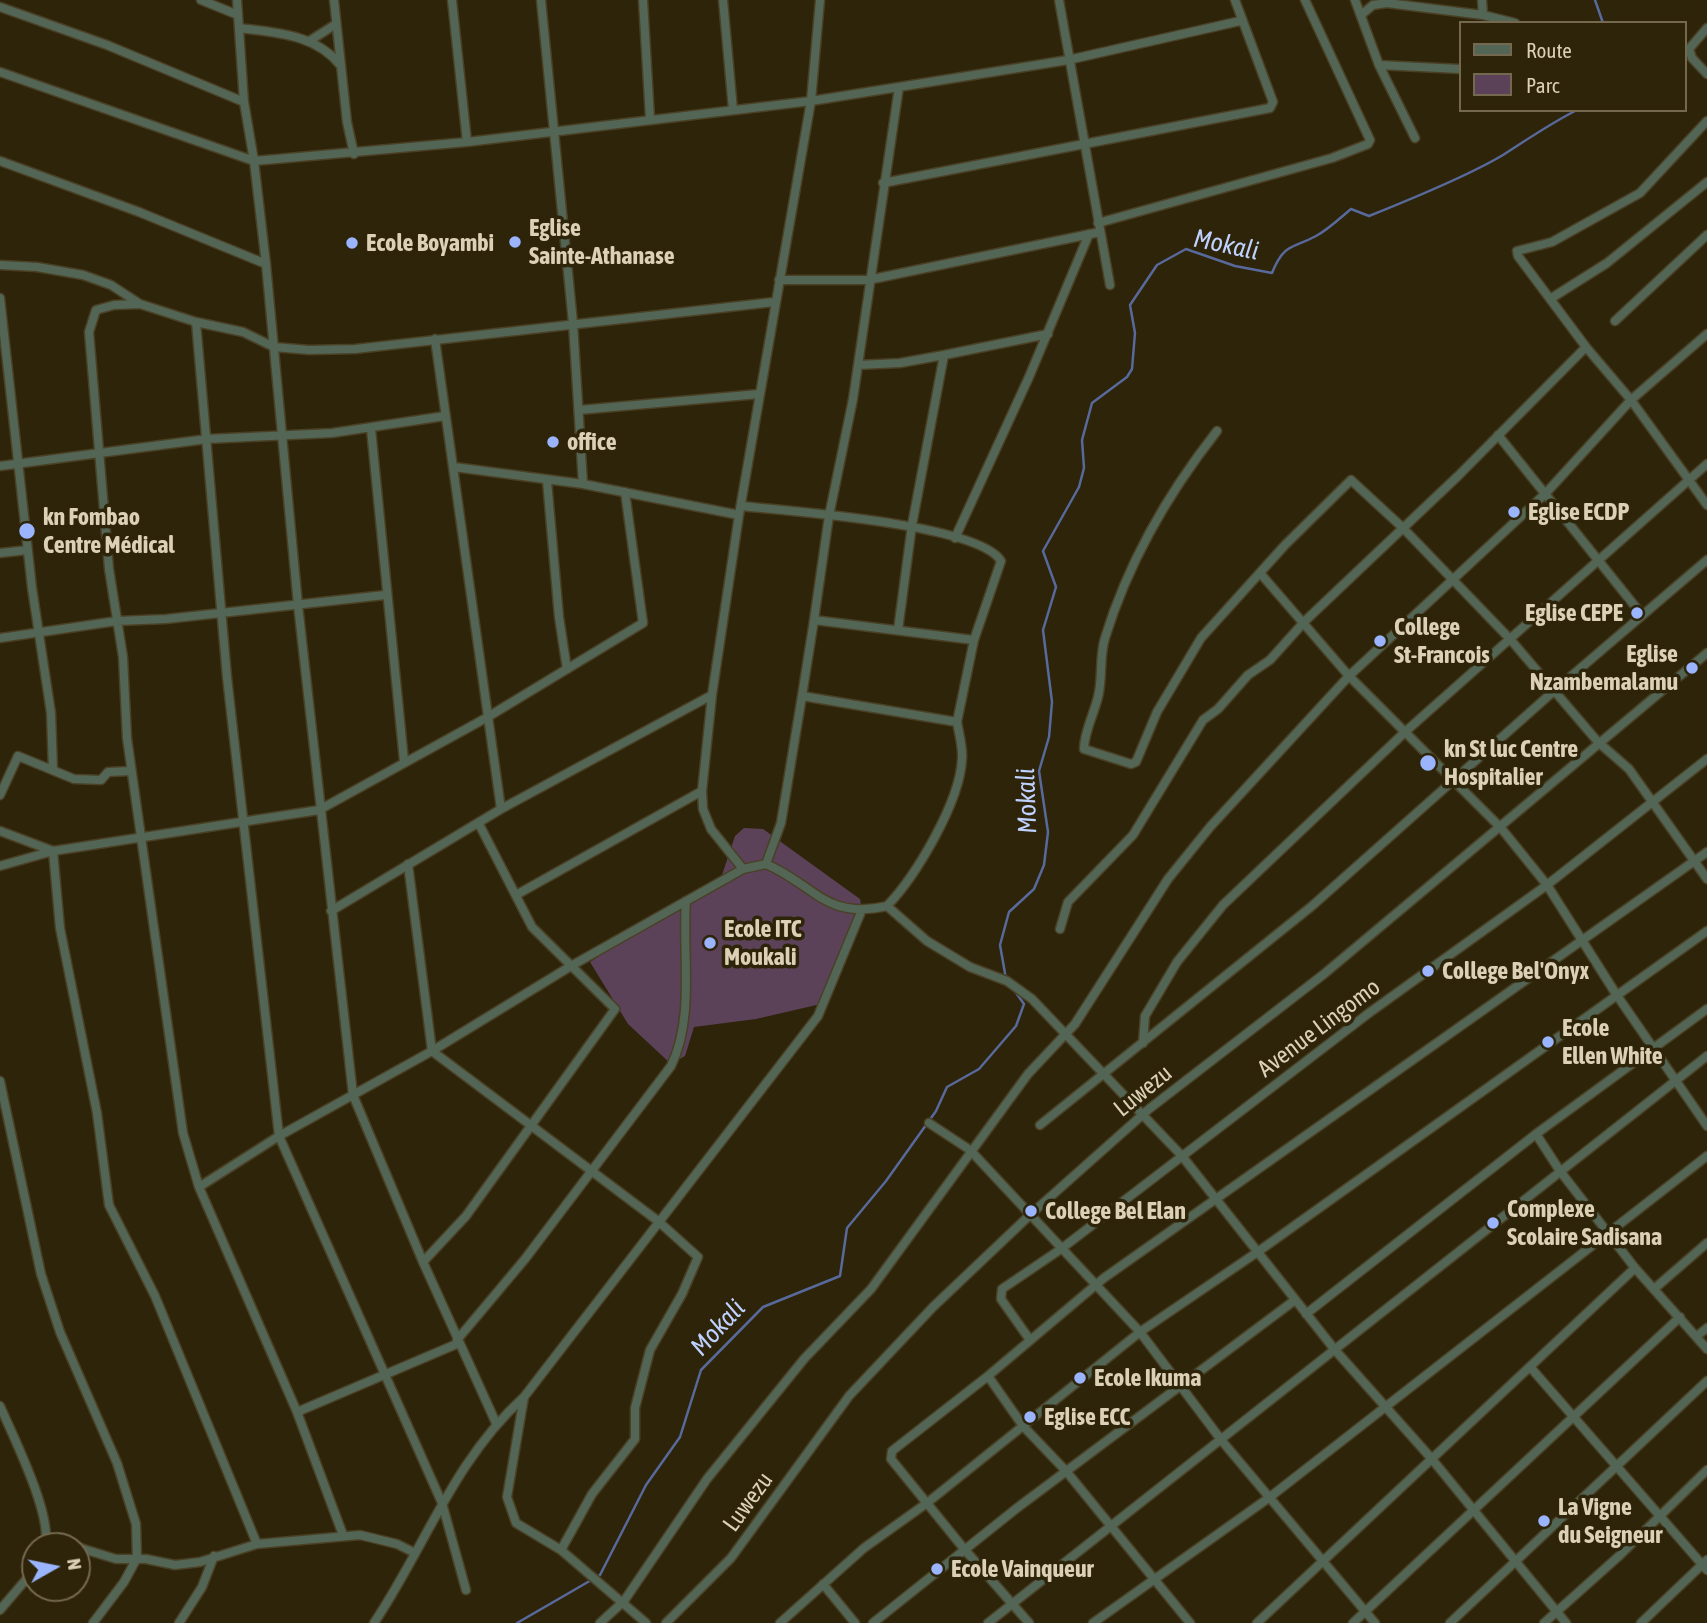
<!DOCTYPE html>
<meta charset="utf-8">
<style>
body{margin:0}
#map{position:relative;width:1707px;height:1623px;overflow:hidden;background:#2e2409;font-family:"Asap Condensed",sans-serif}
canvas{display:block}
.legend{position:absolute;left:1459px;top:21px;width:228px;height:91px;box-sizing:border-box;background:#2e2409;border:2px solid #74694f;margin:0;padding:9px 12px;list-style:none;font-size:21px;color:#dcd1b7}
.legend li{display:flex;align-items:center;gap:14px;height:35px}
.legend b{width:35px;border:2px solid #74694f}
.north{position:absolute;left:21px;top:1532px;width:70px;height:70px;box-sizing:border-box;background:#2e2409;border:2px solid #74694f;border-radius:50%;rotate:81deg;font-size:19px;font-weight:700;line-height:28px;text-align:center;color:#dcd1b7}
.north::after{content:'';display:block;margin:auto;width:24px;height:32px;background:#9ab5fd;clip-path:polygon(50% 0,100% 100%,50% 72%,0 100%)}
</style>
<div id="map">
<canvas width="1707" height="1623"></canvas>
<ul class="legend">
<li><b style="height:9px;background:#536555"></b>Route</li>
<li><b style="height:19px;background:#5b4259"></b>Parc</li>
</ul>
<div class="north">N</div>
</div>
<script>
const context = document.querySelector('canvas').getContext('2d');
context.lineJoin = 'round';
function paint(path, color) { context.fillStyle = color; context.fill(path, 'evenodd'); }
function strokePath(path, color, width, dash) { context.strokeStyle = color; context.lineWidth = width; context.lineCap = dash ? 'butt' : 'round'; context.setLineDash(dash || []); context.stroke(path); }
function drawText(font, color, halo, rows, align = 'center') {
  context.font = font + ' "Asap Condensed",sans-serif'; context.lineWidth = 7; context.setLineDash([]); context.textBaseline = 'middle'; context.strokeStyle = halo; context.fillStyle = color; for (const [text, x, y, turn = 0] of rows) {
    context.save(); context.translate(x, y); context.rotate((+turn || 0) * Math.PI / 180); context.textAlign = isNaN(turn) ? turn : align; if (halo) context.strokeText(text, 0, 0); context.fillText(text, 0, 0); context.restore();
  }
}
paint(new Path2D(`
 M744,828l19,1 97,70 3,16 -38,88 -69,16 -62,8 -9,29 -14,8 -43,-40 -38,-62 132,-87 13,-39z`), '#5b4259');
strokePath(new Path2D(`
 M1595,0l8,23
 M1006,979l-6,-34 9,-33 25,-23 10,-24 4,-33 -9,-61 10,-34 3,-35 -9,-72 13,-43 -13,-36 36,-64 5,-19 -2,-28 10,-37 35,-26 5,-8 3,-36 -5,-28 27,-40 29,-16 49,17 37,7c12,-30 20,-24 44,-37 13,-7 24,-18 35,-27l18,7c40,-16 97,-39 134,-61 25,-16 48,-32 74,-45
 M517,1623l83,-48 46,-90 34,-48 21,-67 62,-63 77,-31 7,-48 39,-47 50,-70 11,-24 32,-18 37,-43 8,-22 -10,-14`), '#58699b', 2.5);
const street = new Path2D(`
 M201,0l37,15
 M237,0l7,102 10,59 12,103 32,341 55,490 70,167 73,161
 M334,0l13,122 7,32
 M452,0l15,142
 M541,0l32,323 10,161
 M643,0l7,118
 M723,0l10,110
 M1059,0l51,285
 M1355,0l24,65 36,73
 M1482,0l1,15 32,8
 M0,7l107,38 137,57
 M1361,15l12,-10 14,-2 96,12
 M239,28c38,5 77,6 102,38
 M1707,28l-18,21 3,9 15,16
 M311,40l25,-16
 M1379,65l81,4
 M0,72l254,89 213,-19 344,-41 257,-41 172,-39
 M1707,121l-67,72 -88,49 -35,9 1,5 68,91 45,53 76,105
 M0,161l139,51 127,52
 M883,183l387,-75 3,-6 -38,-102
 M1098,223l234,-65 36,-14 2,-4 -65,-140
 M0,265l37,2 46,8 28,10 29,19 56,18 47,10 31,15 35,3 46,-1 419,-47
 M779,280h89l232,-48
 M0,298l32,290 19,125 2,57
 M1550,299l57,-36 100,-81
 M140,304l-26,1 -18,5 -7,22 20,237 14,88 4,81 56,395 16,54 98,225 46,123
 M1615,321l92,-86
 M196,322l31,355 52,459 163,367 24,87
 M435,339l66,470
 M858,365l42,-2 44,-8
 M579,410l180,-16
 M371,429l33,332
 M1217,431c-48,61 -89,132 -112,207 -6,19 -2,40 -7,59 -4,17 -14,35 -14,52l47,15 5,-2 21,-50 44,-74 84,-93 66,-65 52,48 107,111 88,103 31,27 78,110
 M1498,435l144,180
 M0,466l207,-27 125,-6 113,-17
 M454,467l129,17 156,31
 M547,481l12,136 8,52
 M741,506c46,5 238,18 260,55l-27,79 -17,82 -155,-26 -21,127 -15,41
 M955,538l74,-161 60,-143
 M0,553l28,-3
 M1260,573l89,103 152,152 46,57 69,109 91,132
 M814,620l15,-104 24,-117 46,-312
 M898,630l14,-105 32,-170 104,-21
 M0,638l117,-17 49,-2 219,-24
 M802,696l12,-76 160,20
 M0,795l18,-39 56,23 27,1 7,-8 23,-1
 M0,831l53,20
 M53,851l7,77 37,185 12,92 46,91 102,248
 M408,864l24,187 226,170 40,36 -16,37 -32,56 -15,58v31l-43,55 -31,56
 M0,866l53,-15 266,-41 167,-92 157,-95 -18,-131
 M743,869l-32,-40 -8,-20 -1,-18 10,-96 27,-180 72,-414 9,-101
 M516,895l186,-104
 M887,906c29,-30 73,-104 75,-147 1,-12 -3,-25 -5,-37
 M331,911l170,-102 211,-114
 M1060,929l8,-27 65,-67 70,-115 15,-11 30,-34 22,-15 35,-39 153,-145 128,-129
 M1143,1043l2,-27 32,-54 46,-57 182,-173 302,-268
 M0,1081l41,193 19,58 57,131 19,61 1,34 -13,24 -31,41
 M929,1123l41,27 170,182 82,109 153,182
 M1040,1125l272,-219 243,-216 152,-130
 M1536,1134l24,37 75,97 72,81
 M199,1187l80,-51 153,-85 139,-85 172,-97 23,-5c49,21 59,56 121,42l40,35 43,26 37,14 25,18 150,157 153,194 96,108 135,165
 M423,1262l43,-46 149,-207 -83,-82 -53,-103
 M1654,1289l53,-46
 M1306,1314l230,-180 171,-125
 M1697,1336l10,-8
 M457,1340l68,-81 146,-193c24,-49 11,-112 15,-165
 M1030,1340l-29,-41 1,-10 59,-40 308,-236 178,-128 160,-126
 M1531,1368l176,202
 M988,1376l35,50 43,45 124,152
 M524,1397l-17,100 9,26 45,27 85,73
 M0,1406c13,30 53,110 45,140
 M297,1412l162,-69
 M47,1539l26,7
 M77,1547l39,12h30l29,6 25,-3 57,-18 103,-9 37,9 16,8
 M823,1584l32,39
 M0,1610l35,-41
 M179,1623l23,-36 12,-31
 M374,1623c51,-76 80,-163 150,-226l294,-381 43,-104
 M600,1623l24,-22 83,-122 97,-120 67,-70 157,-215 47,-50 93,-145 42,-52 139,-151 197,-183 85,-93 76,-66
 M666,1623l65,-65 118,-162 84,-89 98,-93 118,-105 175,-135 383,-321
 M780,1623l84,-75 63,-45 213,-171 119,-81 448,-320
 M873,1623l144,-115 278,-208
 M988,1623l719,-567
 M1029,1623l-64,-73 -74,-91 1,-8 96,-75 116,-98 603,-426
 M1093,1623l177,-126 437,-341
 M1257,1623l378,-355
 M1353,1623l327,-306
 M1450,1623l257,-242
 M1544,1623l75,-67 88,-86
 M1641,1623l66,-63`);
strokePath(street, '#4a4025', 11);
strokePath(street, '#536555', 8);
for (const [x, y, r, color] of [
 [515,242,7,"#9ab5fd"],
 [352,243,7,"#9ab5fd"],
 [553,442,7,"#9ab5fd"],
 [1514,512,7,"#9ab5fd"],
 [27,531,9,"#9ab5fd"],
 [1637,613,7,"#9ab5fd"],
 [1380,641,7,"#9ab5fd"],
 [1692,668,7,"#9ab5fd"],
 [1428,763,9,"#9ab5fd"],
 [710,943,7,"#9ab5fd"],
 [1428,971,7,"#9ab5fd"],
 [1548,1042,7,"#9ab5fd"],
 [1031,1211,7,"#9ab5fd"],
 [1493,1223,7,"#9ab5fd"],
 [1080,1378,7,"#9ab5fd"],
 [1030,1417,7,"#9ab5fd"],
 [1544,1521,7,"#9ab5fd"],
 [937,1569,7,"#9ab5fd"]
]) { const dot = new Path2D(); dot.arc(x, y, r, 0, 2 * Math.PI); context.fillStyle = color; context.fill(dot); strokePath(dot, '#2e2409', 2.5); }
drawText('bold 24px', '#dcd1b7', '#2e2409', [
 ["Eglise",529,228],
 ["Sainte-Athanase",529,256],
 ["Ecole Boyambi",366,243],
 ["office",567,442],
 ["Eglise ECDP",1528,512],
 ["kn Fombao",43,517],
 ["Centre Médical",43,545],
 ["Eglise CEPE",1623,613,"right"],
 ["College",1394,627],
 ["St-Francois",1394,655],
 ["Eglise",1678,654,"right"],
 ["Nzambemalamu",1678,682,"right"],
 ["kn St luc Centre",1444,749],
 ["Hospitalier",1444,777],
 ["Ecole ITC",724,929],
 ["Moukali",724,957],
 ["College Bel'Onyx",1442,971],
 ["Ecole",1562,1028],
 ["Ellen White",1562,1056],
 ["Complexe",1507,1209],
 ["Scolaire Sadisana",1507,1237],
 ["College Bel Elan",1045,1211],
 ["Ecole Ikuma",1094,1378],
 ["Eglise ECC",1044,1417],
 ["La Vigne",1558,1507],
 ["du Seigneur",1558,1535],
 ["Ecole Vainqueur",951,1569]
], 'left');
drawText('24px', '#dcd1b7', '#2e2409', [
 ["Avenue Lingomo",1319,1028,-37],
 ["Luwezu",1143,1091,-39],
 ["Luwezu",748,1502,-54]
]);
drawText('italic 26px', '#bfd1ff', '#2e2409', [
 ["Mokali",1226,245,12],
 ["Mokali",1027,801,-92],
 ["Mokali",718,1328,-47]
]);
</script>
